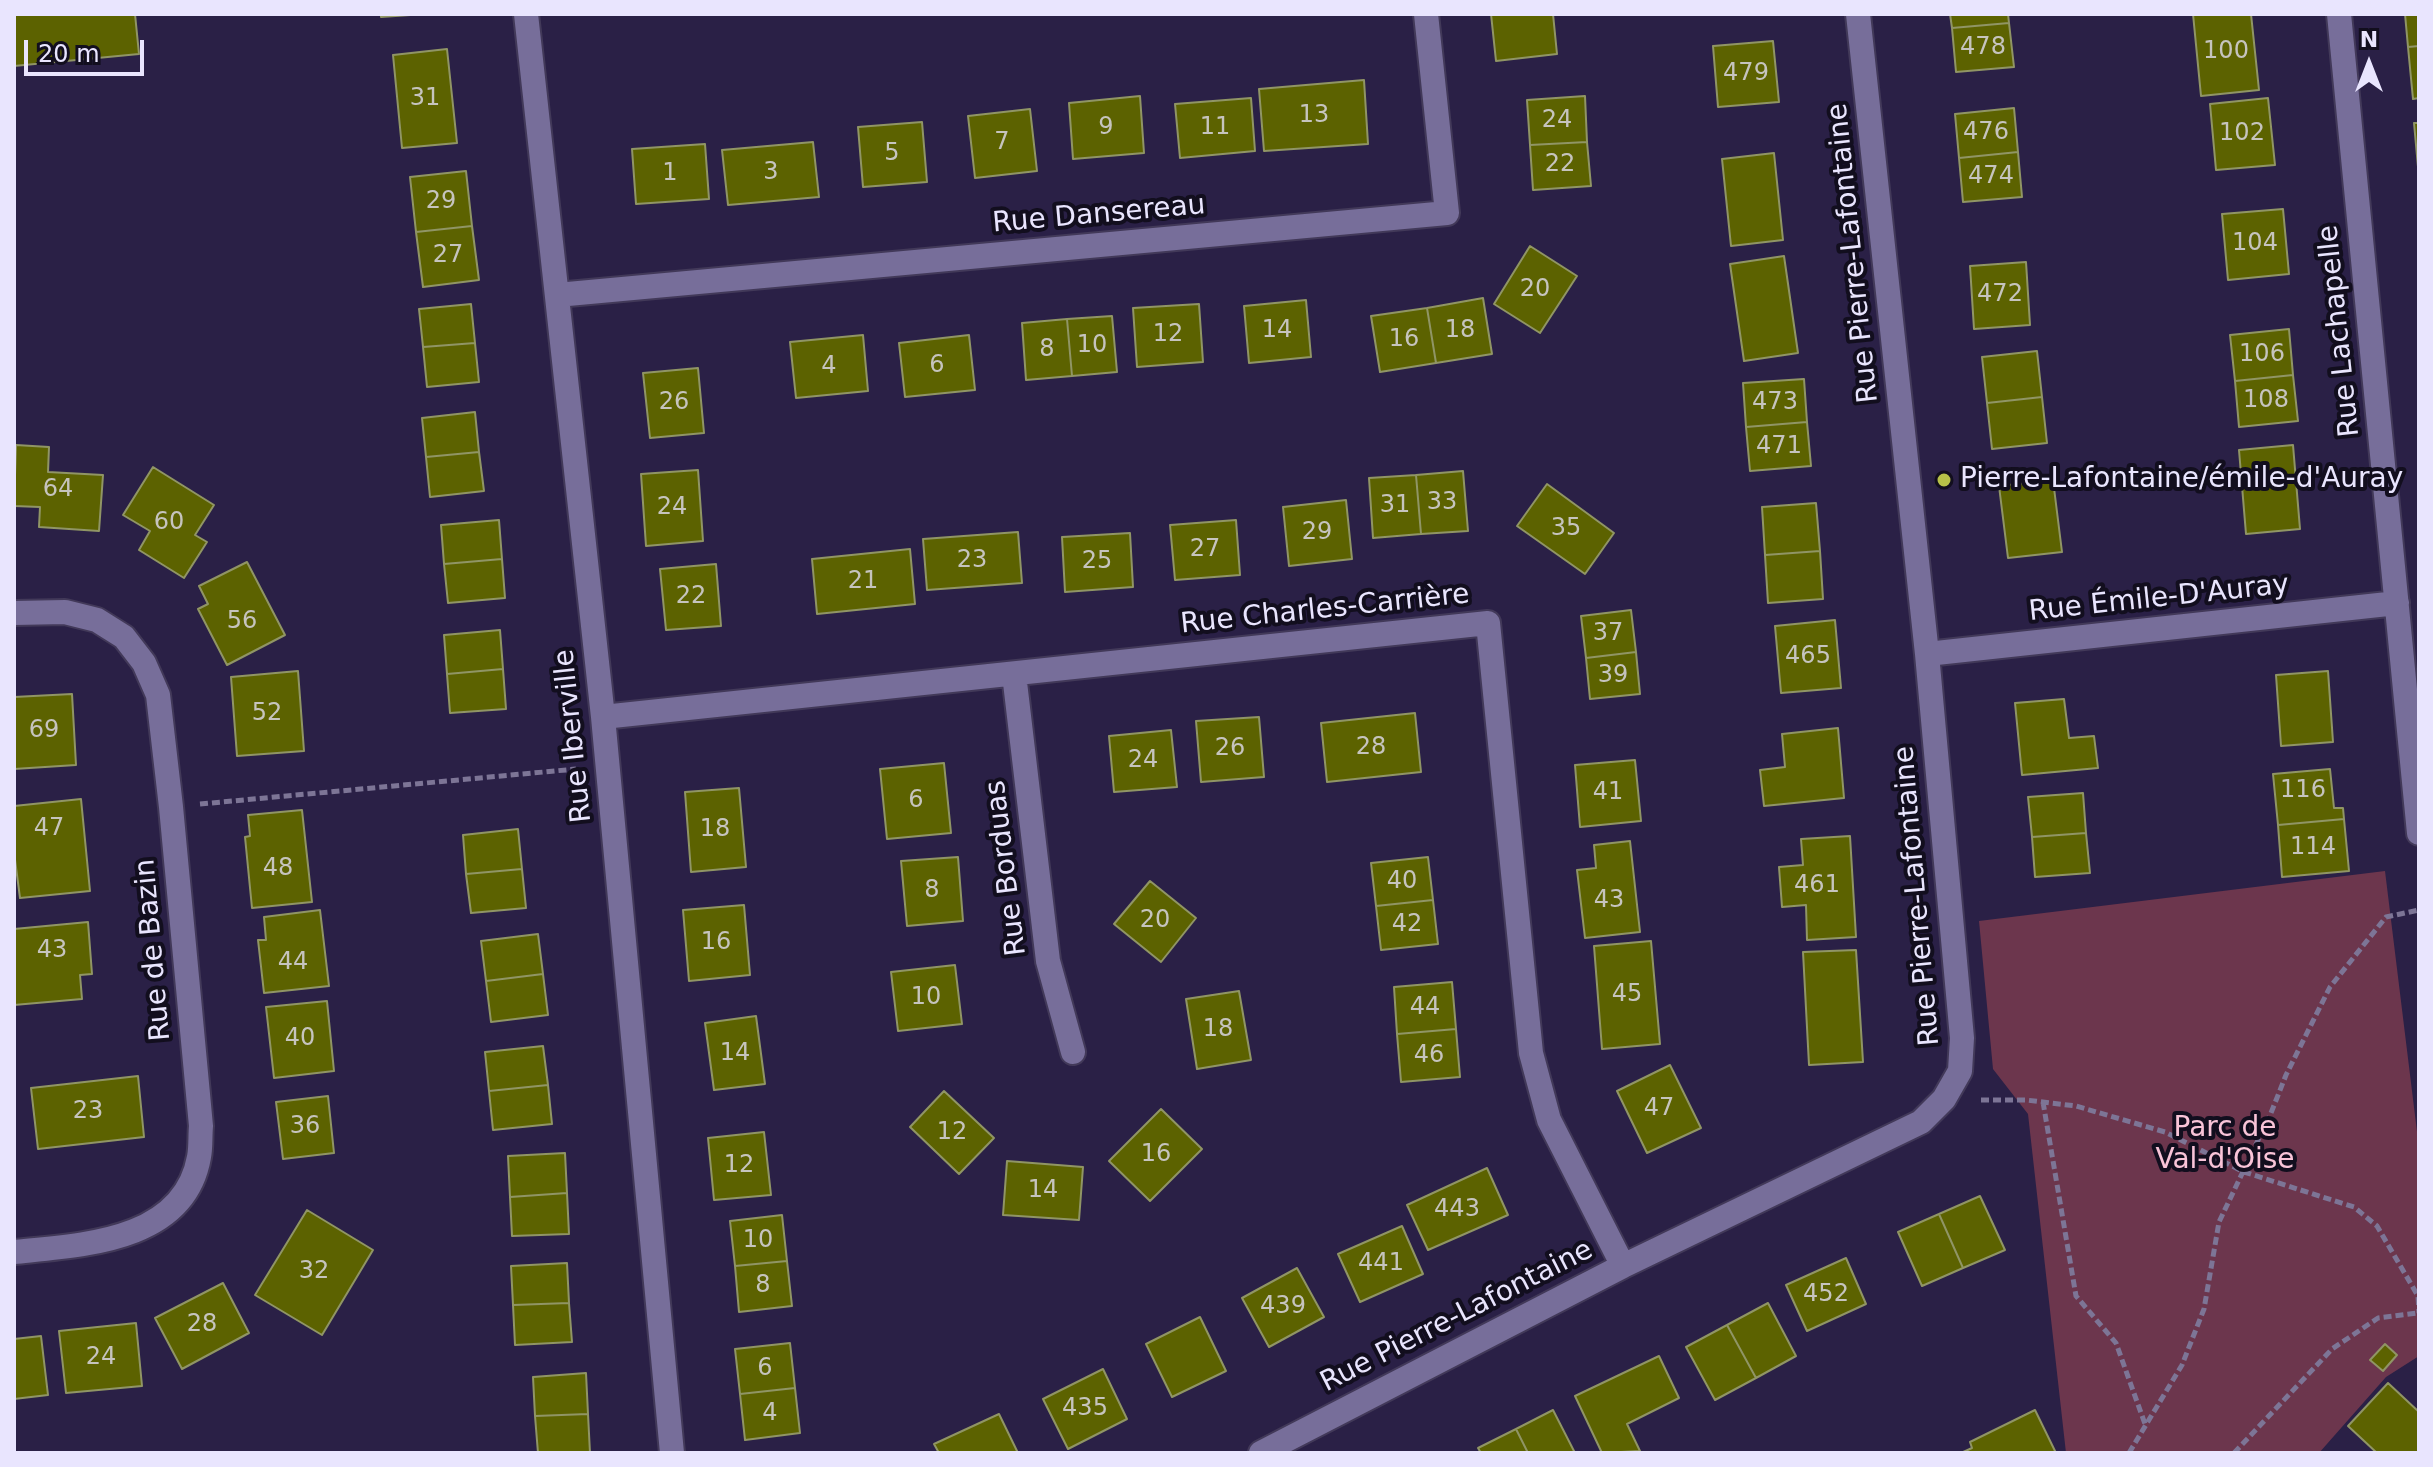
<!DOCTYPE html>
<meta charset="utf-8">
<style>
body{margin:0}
#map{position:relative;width:2433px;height:1467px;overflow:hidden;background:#2a2046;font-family:"DejaVu Sans",sans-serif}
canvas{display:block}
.frame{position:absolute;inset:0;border:16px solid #e9e5fe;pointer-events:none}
.north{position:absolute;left:2329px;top:24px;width:80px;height:80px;-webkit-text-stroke:6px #120e1e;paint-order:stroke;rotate:0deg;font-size:22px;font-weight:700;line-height:32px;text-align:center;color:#e9e5fe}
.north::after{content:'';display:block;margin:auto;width:28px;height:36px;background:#e9e5fe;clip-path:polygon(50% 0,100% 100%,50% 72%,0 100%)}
.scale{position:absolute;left:24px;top:40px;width:120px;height:36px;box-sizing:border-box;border:4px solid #e9e5fe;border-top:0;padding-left:10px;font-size:24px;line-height:28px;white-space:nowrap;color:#e9e5fe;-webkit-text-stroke:6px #120e1e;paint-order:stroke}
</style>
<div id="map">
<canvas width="2433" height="1467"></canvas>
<div class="frame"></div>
<div class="north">N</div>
<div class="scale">20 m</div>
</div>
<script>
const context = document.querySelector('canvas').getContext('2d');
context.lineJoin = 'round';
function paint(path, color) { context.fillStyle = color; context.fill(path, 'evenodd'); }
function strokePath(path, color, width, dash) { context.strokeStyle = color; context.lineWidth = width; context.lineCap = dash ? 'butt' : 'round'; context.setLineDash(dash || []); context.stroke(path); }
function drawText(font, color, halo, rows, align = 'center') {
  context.font = font + ' "DejaVu Sans",sans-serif'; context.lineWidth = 8; context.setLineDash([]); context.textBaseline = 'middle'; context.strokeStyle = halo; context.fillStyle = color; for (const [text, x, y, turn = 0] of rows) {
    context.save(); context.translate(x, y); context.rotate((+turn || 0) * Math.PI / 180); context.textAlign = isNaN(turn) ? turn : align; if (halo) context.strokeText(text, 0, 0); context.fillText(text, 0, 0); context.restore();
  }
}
paint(new Path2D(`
 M2385,871l34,277v208l-33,21 -67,76h-253l-38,-339 -35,-45 -14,-148z`), '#6c364d');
const building = new Path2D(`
 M14,14h121l4,40 -125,12z
 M381,14h44l-44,3z
 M1491,14h62l4,40 -61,7z
 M1950,14h58l1,9 -57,5z
 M2193,14h58l8,76 -58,6z
 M2405,14h14v32l-11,1z
 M2009,23l5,44 -58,5 -4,-44z
 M1773,41l6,61 -61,5 -5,-61z
 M2419,46v52l-6,1 -5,-52z
 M447,49l10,94 -55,5 -9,-93z
 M1364,80l4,64 -104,7 -5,-62z
 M1140,96l4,57 -71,6 -4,-56z
 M1585,96l2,46 -57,3 -3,-45z
 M1251,98l4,53 -75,7 -5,-54z
 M2268,98l7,67 -59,5 -6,-66z
 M2014,108l4,44 -59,6 -4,-44z
 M1030,109l7,62 -62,7 -7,-62z
 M922,122l5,60 -64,5 -5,-60z
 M2414,123h5v44h-1z
 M813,142l6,55 -91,8 -6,-55z
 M1587,142l4,44 -58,4 -3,-45z
 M705,144l4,55 -73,5 -4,-55z
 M2018,152l4,45 -59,5 -4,-44z
 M1774,153l9,87 -52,6 -9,-87z
 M466,171l6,55 -56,6 -6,-55z
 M2283,209l6,65 -61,6 -6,-66z
 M472,226l7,54 -56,7 -7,-55z
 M1530,246l47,30 -37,57 -46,-29z
 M1784,256l14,97 -54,8 -14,-97z
 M2026,262l4,63 -56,4 -4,-63z
 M1483,298l9,56 -56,9 -9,-55z
 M1306,300l5,57 -62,6 -5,-57z
 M471,304l4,39 -52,4 -4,-38z
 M1199,304l4,58 -66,5 -4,-59z
 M1427,308l9,55 -56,9 -9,-56z
 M1112,316l5,56 -45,4 -5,-57z
 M1067,319l5,57 -46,4 -4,-57z
 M2289,329l4,46 -58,6 -5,-46z
 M863,335l5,56 -72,7 -6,-56z
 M969,335l6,55 -70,7 -6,-54z
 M475,343l4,39 -52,5 -4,-40z
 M2037,351l5,46 -55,6 -5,-46z
 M698,368l6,65 -54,5 -7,-65z
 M2293,375l5,46 -59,6 -4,-46z
 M1804,379l3,43 -61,5 -3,-44z
 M2042,397l5,46 -55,6 -5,-46z
 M475,412l4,40 -53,5 -4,-39z
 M1807,422l4,44 -61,5 -4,-44z
 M16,445l33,2 -1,25 55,3 -4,56 -60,-4 1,-20 -26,-1z
 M2293,445l7,84 -54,5 -7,-84z
 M479,452l5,39 -54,6 -4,-40z
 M153,467l61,38 -19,30 12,7 -23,36 -45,-28 11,-19 -27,-16z
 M698,470l5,71 -57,5 -5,-72z
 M1463,471l5,60 -47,3 -5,-59z
 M1416,475l5,59 -48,4 -4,-60z
 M2053,480l9,72 -54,6 -9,-72z
 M1547,484l67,49 -29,41 -68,-48z
 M1346,500l6,59 -63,7 -6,-59z
 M1816,503l4,48 -55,4 -3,-48z
 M499,520l3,39 -58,5 -3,-39z
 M1236,520l4,55 -65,5 -5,-55z
 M1018,532l4,51 -95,7 -4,-51z
 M1130,533l3,54 -68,5 -3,-55z
 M910,549l5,55 -98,10 -5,-55z
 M1820,551l3,48 -55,4 -3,-48z
 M502,559l3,39 -57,5 -4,-39z
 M247,562l38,73 -58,30 -29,-56 10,-5 -9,-18z
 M716,564l5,62 -55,4 -6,-61z
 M1631,610l5,42 -50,6 -5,-42z
 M1835,620l6,68 -60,5 -6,-67z
 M500,630l3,39 -56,5 -3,-39z
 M1636,652l4,42 -50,5 -4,-41z
 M503,669l3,40 -56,4 -3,-39z
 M298,671l6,80 -67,5 -6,-79z
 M2328,671l5,71 -52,4 -5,-71z
 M72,694l4,71 -62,4v-72z
 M2064,699l5,39 25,-2 4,32 -76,7 -7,-72z
 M1415,713l6,59 -94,10 -6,-59z
 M1259,717l5,60 -63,5 -5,-61z
 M1838,728l6,70 -80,8 -4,-36 25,-3 -3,-33z
 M1171,730l6,57 -63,5 -5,-56z
 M1635,760l6,61 -61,6 -5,-62z
 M944,763l7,70 -64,6 -7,-70z
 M2330,769l4,39h9l1,11 -66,6 -5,-51z
 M739,788l7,79 -55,5 -6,-80z
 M2083,793l3,40 -54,4 -4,-40z
 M81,799l9,92 -70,7 -6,-46v-46z
 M302,810l10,92 -60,6 -7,-71 5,-1 -2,-21z
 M2344,819l5,52 -67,6 -4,-52z
 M518,829l4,40 -56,5 -3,-39z
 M2086,833l4,40 -55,4 -3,-40z
 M1850,836l6,101 -49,3 -1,-35 -24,2 -3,-40 24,-2 -2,-26z
 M1630,841l10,91 -55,6 -8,-68 19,-2 -2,-23z
 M958,857l5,64 -56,5 -6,-65z
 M1428,857l5,43 -57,6 -5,-43z
 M522,869l4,39 -55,5 -5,-39z
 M1150,881l46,37 -35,44 -47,-38z
 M1433,900l5,44 -57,6 -5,-44z
 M744,905l6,70 -61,6 -6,-71z
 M320,910l9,76 -65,7 -6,-53h8l-2,-23z
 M88,922l4,52 -12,1 2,24 -68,6v-76z
 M538,934l5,40 -57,7 -5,-40z
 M1651,941l9,103 -58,5 -8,-103z
 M1856,950l7,112 -54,3 -6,-113z
 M955,965l7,59 -64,7 -7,-59z
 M543,974l5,41 -57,7 -5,-41z
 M1452,982l4,47 -59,5 -3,-47z
 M1239,991l12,69 -54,9 -11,-70z
 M327,1001l7,70 -60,7 -8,-71z
 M756,1016l9,68 -51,6 -9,-67z
 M1456,1029l4,48 -59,5 -4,-48z
 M543,1046l5,39 -59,6 -4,-39z
 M1670,1065l31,63 -54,25 -30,-62z
 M138,1076l6,61 -106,12 -7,-61z
 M548,1085l4,39 -59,6 -4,-39z
 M944,1091l50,47 -35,36 -49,-47z
 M328,1096l6,57 -51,6 -7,-57z
 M1161,1109l41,40 -52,52 -41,-40z
 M764,1132l7,63 -57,5 -6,-62z
 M565,1153l2,40 -57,4 -2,-41z
 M1007,1161l76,6 -4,53 -76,-5z
 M1487,1168l21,47 -80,35 -21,-45z
 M567,1193l2,41 -57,2 -2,-39z
 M1980,1196l25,54 -42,18 -24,-54z
 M307,1210l66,40 -51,85 -67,-40z
 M1939,1214l24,54 -41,18 -24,-54z
 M782,1215l5,46 -52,5 -5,-45z
 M1402,1226l21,48 -63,28 -22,-48z
 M1846,1258l20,46 -59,27 -21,-46z
 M787,1261l5,45 -53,6 -4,-46z
 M567,1263l2,40 -56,2 -2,-39z
 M1297,1268l27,49 -55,30 -27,-49z
 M223,1283l26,50 -67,36 -27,-51z
 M569,1303l3,39 -57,3 -2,-40z
 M1768,1303l28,53 -40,22 -29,-53z
 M1200,1317l26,54 -54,26 -26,-53z
 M136,1323l6,63 -76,7 -7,-62z
 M1727,1325l29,53 -41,22 -29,-53z
 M41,1336l7,59 -34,4v-60z
 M790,1343l5,45 -55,6 -5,-45z
 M2385,1344l12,11 -14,16 -13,-11z
 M1659,1356l20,42 -52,26 13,27 -38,2 -27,-57z
 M1103,1369l24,50 -59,30 -25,-50z
 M586,1373l2,41 -53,2 -2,-39z
 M2388,1383l31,29v41h-42l-29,-27z
 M795,1388l5,45 -55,7 -5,-46z
 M1553,1410l22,43h-47l-12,-24z
 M2035,1410l21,43h-95l11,-5 -2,-6z
 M588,1414l2,39h-52l-3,-37z
 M999,1414l19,39h-79l-5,-9z
 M1516,1429l12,24h-47l-3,-5z`);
paint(building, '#5c6200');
strokePath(building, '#909565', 2);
const street = new Path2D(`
 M526,14l77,703 69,736
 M2339,14l80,819
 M557,295l890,-82 -21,-199
 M14,613l51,-1 32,8 27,17 20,26 14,32 13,112 30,319c-1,10 0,21 -2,31 -15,85 -117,88 -185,95
 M1927,654l470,-51
 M1014,674l34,287 25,91
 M603,717l885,-94 43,430 18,67 74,146
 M1261,1453l362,-187 298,-144 23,-23 16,-28 2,-33 -35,-384 -69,-640`);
strokePath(street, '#423959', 28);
strokePath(new Path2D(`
 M200,804l376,-35
 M1981,1100h45l50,6 89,26 79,40 110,35 23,19 41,70 1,17
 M2043,1102l33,194 40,47 29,81
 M2129,1453l53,-88 22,-56 15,-87 52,-109 15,-38 44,-88 56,-70 33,-7
 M2234,1453l98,-104 46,-31 40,-5`), '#7d7596', 5, [8, 4]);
strokePath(street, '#776e9a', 24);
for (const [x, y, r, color] of [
 [1944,480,8,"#b7c148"]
]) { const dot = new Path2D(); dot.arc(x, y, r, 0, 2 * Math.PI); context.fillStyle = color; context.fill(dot); strokePath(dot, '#120e1e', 3); }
drawText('24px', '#c6c4be', null, [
 ["478",1983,48],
 ["100",2226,52],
 ["479",1746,74],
 ["31",425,99],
 ["13",1314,116],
 ["24",1557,121],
 ["9",1106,128],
 ["11",1215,128],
 ["476",1986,133],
 ["102",2242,134],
 ["7",1002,143],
 ["5",892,154],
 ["22",1560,165],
 ["3",771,173],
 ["1",670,174],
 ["474",1991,177],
 ["29",441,202],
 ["104",2255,244],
 ["27",448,256],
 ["20",1535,290],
 ["472",2000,295],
 ["14",1277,331],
 ["18",1460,331],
 ["12",1168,335],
 ["16",1404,340],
 ["10",1092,346],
 ["8",1047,350],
 ["106",2262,355],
 ["6",937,366],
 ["4",829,367],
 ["108",2266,401],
 ["26",674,403],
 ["473",1775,403],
 ["471",1779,447],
 ["64",58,490],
 ["33",1442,503],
 ["31",1395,506],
 ["24",672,508],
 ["60",169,523],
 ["35",1566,529],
 ["29",1317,533],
 ["27",1205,550],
 ["23",972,561],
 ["25",1097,562],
 ["21",863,582],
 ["22",691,597],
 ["56",242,622],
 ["37",1608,634],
 ["465",1808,657],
 ["39",1613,676],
 ["52",267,714],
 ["69",44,731],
 ["28",1371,748],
 ["26",1230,749],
 ["24",1143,761],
 ["116",2303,791],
 ["41",1608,793],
 ["6",916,801],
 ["47",49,829],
 ["18",715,830],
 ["114",2313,848],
 ["48",278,869],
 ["40",1402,882],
 ["461",1817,886],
 ["8",932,891],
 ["43",1609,901],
 ["20",1155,921],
 ["42",1407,925],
 ["16",716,943],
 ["43",52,951],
 ["44",293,963],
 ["45",1627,995],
 ["10",926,998],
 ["44",1425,1008],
 ["18",1218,1030],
 ["40",300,1039],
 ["14",735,1054],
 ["46",1429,1056],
 ["47",1659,1109],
 ["23",88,1112],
 ["36",305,1127],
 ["12",952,1133],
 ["16",1156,1155],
 ["12",739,1166],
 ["14",1043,1191],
 ["443",1457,1210],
 ["10",758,1241],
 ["441",1381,1264],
 ["32",314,1272],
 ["8",763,1286],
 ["452",1826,1295],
 ["439",1283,1307],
 ["28",202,1325],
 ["24",101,1358],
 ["6",765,1369],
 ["435",1085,1409],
 ["4",770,1414]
]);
drawText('28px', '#e9e5fe', '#120e1e', [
 ["Rue Dansereau",1099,215,-5],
 ["Rue Pierre-Lafontaine",1854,253,-96],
 ["Rue Lachapelle",2340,331,-96],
 ["Rue Émile-D'Auray",2159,599,-6],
 ["Rue Charles-Carrière",1325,610,-6],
 ["Rue Iberville",574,736,-96],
 ["Rue Borduas",1007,868,-97],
 ["Rue Pierre-Lafontaine",1918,896,-95],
 ["Rue de Bazin",154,950,-95],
 ["Rue Pierre-Lafontaine",1457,1317,-27]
]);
drawText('28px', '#e9e5fe', '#120e1e', [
 ["Pierre-Lafontaine/émile-d'Auray",1960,480]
], 'left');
drawText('28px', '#f9c4d8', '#120e1e', [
 ["Parc de",2225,1129],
 ["Val-d'Oise",2225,1161]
]);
</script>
